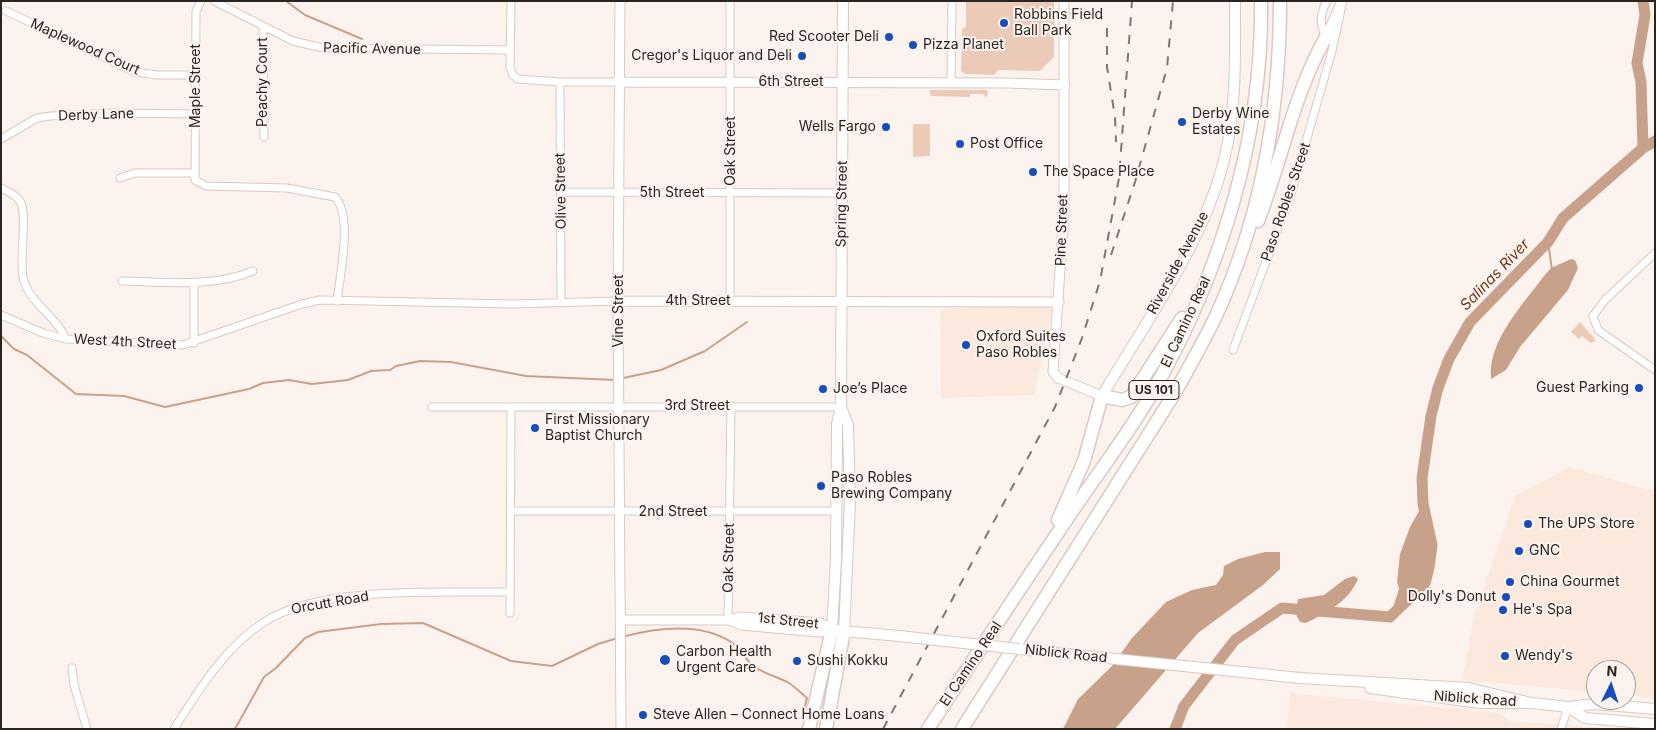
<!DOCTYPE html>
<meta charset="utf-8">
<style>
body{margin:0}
#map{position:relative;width:1656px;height:730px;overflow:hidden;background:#fdf3ee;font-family:Inter,sans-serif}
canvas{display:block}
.frame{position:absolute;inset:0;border:2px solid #2b2522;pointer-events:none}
.north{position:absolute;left:1586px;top:660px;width:50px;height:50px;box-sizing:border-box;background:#fdf3ee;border:1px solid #a9a19c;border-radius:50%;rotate:4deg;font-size:14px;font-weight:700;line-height:20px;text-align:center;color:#2b2522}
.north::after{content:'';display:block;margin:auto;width:18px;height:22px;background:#164db9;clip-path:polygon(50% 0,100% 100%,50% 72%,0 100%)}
</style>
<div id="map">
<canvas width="1656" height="730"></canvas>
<div class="frame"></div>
<div class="north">N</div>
</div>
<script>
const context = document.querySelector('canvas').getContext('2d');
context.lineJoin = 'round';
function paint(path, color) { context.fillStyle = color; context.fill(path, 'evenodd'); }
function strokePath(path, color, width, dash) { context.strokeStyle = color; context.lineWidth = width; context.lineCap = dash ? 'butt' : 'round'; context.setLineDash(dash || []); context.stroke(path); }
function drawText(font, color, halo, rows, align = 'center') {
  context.font = font + ' Inter,sans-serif'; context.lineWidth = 4; context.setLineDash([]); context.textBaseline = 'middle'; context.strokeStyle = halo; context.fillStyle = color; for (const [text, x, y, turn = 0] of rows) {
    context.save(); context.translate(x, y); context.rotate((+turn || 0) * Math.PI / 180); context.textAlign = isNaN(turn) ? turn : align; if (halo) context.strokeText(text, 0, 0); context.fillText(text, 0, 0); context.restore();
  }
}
paint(new Path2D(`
 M1047,305l5,5 -18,85 -93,3 -1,-84 5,-6z
 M1570,467l75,22 10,1v208l-29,-3v-25h-30v22l-134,-12 12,-64 41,-120z
 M1290,693l209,20 11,8 108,8h-331z`), '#fce9de');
paint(new Path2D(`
 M966,1h88v56l-14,14 -42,-1 -4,5 -29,-1 -4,-3 1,-42 4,-2z
 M929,90h58l1,4 -2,3 -3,-3h-13v3l-39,-1z
 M913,124h17v32l-17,1z
 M1580,322l14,16 1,3 -4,2 -9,-7 -3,3 -8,-7z`), '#ebcbb8');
paint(new Path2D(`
 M1571,259l4,1 3,8 -10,22 -48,57 -14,23 -15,9c-4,-37 32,-75 53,-103l7,-8z
 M1423,504c4,21 16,61 1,80 -10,12 -24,23 -34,33l9,-28 -2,-7 3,-28 10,-27z
 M1265,552h15v17l-17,16 -65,48 -83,96h-52l15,-30 34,-33 20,-28 34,-36 26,-12 24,-5 7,-10 1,-9 14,-7z
 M1354,576l4,3c-9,22 -31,34 -52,44l-6,-1 -5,-9 3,-14 26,-4 21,-16z`), '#c8a18b');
strokePath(new Path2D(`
 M286,1l19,14 57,24
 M1548,242l4,28
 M1,336l13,13 13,6 49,39 48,2 41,11 84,-18 14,-6 26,-3 23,4 36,-4 23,-9 19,-1 6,-4 24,-5 31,1 75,14 89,4
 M623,378l38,-8 44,-19 42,-29
 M622,637c34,-9 78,-15 109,5 9,6 13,15 20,22 11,10 26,12 38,19 6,4 12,10 18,15l-5,20 4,3
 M235,729l29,-52 12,-9 29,-30 13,-6 63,-8 42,-1 88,38 41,5 46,-22 20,-6`), '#c8a18b', 2);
strokePath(new Path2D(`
 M1643,148l12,-7
 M1175,729l9,-23 51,-66 47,-32 108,9 35,-34 4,-15 3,-23 -9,-41 -1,-26 9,-62 7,-28 11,-29 21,-37 78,-80 15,-24 80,-70 -2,-66 -4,-19 8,-48 -2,-14`), '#c8a18b', 11);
const minor = new Path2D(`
 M201,1l-5,10 -1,169 11,6 81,2 48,9c18,18 5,79 2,104
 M214,1l79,40 30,7 187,2
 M511,1l-1,66 3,8 5,4 42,3h61
 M730,1v300
 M6,11l129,61 22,3h40
 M263,27l1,110
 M1327,38c-8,-11 -7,-25 0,-37
 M560,82l1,219
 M951,83l1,-82
 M1,139l36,-21 14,-2 63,-3 82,1
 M120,178l15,-5h60
 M1,188c6,3 15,7 19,13 8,13 -1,58 3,76 5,26 33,38 43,62
 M561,192l281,1
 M1655,253l-50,47 -12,16 5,14 57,40
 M122,281c43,1 90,7 131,-10
 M1,315l42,18 23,6 117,6 119,-41 18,-4 193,4 105,-3
 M194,343v-61
 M1233,350l57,-153 42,-146 10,-46
 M432,407h409
 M510,511h326
 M510,613l1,-206
 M728,620l3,-214
 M72,668l2,17 13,44
 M174,729c24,-38 51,-82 90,-107 57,-37 179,-29 246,-30
 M1561,729l7,-22`);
const tertiary = new Path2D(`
 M620,1l-2,300 3,428
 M1064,1v210l-11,161 5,6 44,18
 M1326,37l16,-36
 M621,82l387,1 57,2
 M618,301l441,1
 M620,620h108l13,-3 80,6 11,7
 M729,620l12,5 78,7 13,-2`);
const secondary = new Path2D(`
 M843,1l-2,406 -4,17 -1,136 -4,70 67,6
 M1102,396c43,-73 102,-154 122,-236 13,-52 11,-106 11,-159
 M841,407l7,18 2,77 -6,129
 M1019,649l281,29 168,10 64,15
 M1370,688l110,15h52l36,4 27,-3 60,5
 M1568,707l17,11 70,6`);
const motorway = new Path2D(`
 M1258,221c24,-61 35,-126 68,-184
 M1058,520l26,-59 18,-65 20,4 9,-3 51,-79
 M809,729l23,-99
 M826,729l18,-98
 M928,729c43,-66 87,-133 131,-198 31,-48 68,-94 96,-143 66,-117 108,-252 106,-387
 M962,729l214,-338c13,-24 27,-48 39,-73 46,-99 65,-209 65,-317`);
strokePath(minor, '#d9c9c0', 9);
strokePath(tertiary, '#d9c9c0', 11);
strokePath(secondary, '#d9c9c0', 12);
strokePath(motorway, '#d9c9c0', 15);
strokePath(minor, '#fff', 7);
strokePath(tertiary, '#fff', 9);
strokePath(secondary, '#fff', 10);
strokePath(motorway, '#fff', 12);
strokePath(new Path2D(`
 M1107,28v39l8,50 1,25
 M1111,255l24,-73 32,-114 6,-67
 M883,729l172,-322 27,-69 18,-57 19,-103 13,-177`), '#7e7672', 2, [9, 9]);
const secondaryBridge = new Path2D(`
 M899,636l120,13`);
strokePath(secondaryBridge, '#d9c9c0', 12, []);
strokePath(secondaryBridge, '#fff', 10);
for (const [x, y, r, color] of [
 [1004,23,5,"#164db9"],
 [889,37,5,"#164db9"],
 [913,45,5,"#164db9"],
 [802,56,5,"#164db9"],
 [1182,122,5,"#164db9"],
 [886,127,5,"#164db9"],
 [960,144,5,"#164db9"],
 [1033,172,5,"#164db9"],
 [966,345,5,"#164db9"],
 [1639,388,5,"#164db9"],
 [823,389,5,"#164db9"],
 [535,428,5,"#164db9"],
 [821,486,5,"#164db9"],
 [1528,524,5,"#164db9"],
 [1519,551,5,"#164db9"],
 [1510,582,5,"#164db9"],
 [1506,597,5,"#164db9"],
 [1503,610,5,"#164db9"],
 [1505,656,5,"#164db9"],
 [665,660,6,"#164db9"],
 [797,661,5,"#164db9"],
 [643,715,5,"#164db9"]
]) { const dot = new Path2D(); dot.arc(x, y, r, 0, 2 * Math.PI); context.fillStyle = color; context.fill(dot); strokePath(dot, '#fdf3ee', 2); }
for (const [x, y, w] of [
 [1154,390,50]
]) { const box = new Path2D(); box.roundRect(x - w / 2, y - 9.5, w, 19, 4); context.fillStyle = '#fdf3ee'; context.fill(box); strokePath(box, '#2b2522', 1); }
drawText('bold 12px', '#2b2522', null, [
 ["US 101",1154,390]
]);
drawText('14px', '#2b2522', '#fdf3ee', [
 ["Robbins Field",1014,15],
 ["Ball Park",1014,31],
 ["Red Scooter Deli",879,37,"right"],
 ["Pizza Planet",923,45],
 ["Cregor's Liquor and Deli",792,56,"right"],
 ["Derby Wine",1192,114],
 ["Estates",1192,130],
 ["Wells Fargo",876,127,"right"],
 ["Post Office",970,144],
 ["The Space Place",1043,172],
 ["Oxford Suites",976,337],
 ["Paso Robles",976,353],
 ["Guest Parking",1629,388,"right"],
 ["Joe’s Place",833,389],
 ["First Missionary",545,420],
 ["Baptist Church",545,436],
 ["Paso Robles",831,478],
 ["Brewing Company",831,494],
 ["The UPS Store",1538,524],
 ["GNC",1529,551],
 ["China Gourmet",1520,582],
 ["Dolly's Donut",1496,597,"right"],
 ["He's Spa",1513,610],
 ["Carbon Health",676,652],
 ["Urgent Care",676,668],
 ["Wendy's",1515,656],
 ["Sushi Kokku",807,661],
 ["Steve Allen – Connect Home Loans",653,715]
], 'left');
drawText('14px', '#2b2522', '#fdf3ee', [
 ["Maplewood Court",85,47,24],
 ["Pacific Avenue",372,49,1],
 ["Peachy Court",263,82,-90],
 ["6th Street",791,82],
 ["Maple Street",196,86,-90],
 ["Derby Lane",96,115,-2],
 ["Oak Street",731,151,-90],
 ["Olive Street",561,191,-91],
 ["5th Street",672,193],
 ["Paso Robles Street",1286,202,-71],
 ["Spring Street",842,204,-89],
 ["Pine Street",1062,230,-88],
 ["Riverside Avenue",1178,263,-62],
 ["4th Street",698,301],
 ["Vine Street",619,311,-90],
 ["El Camino Real",1186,322,-65],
 ["West 4th Street",125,342,3],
 ["3rd Street",697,406],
 ["2nd Street",673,512],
 ["Oak Street",729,558,-89],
 ["Orcutt Road",330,603,-10],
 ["1st Street",788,621,6],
 ["Niblick Road",1066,654,6],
 ["El Camino Real",971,664,-56],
 ["Niblick Road",1475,699,4]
]);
drawText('italic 15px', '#6c3a17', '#fdf3ee', [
 ["Salinas River",1495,275,-46]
]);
</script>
